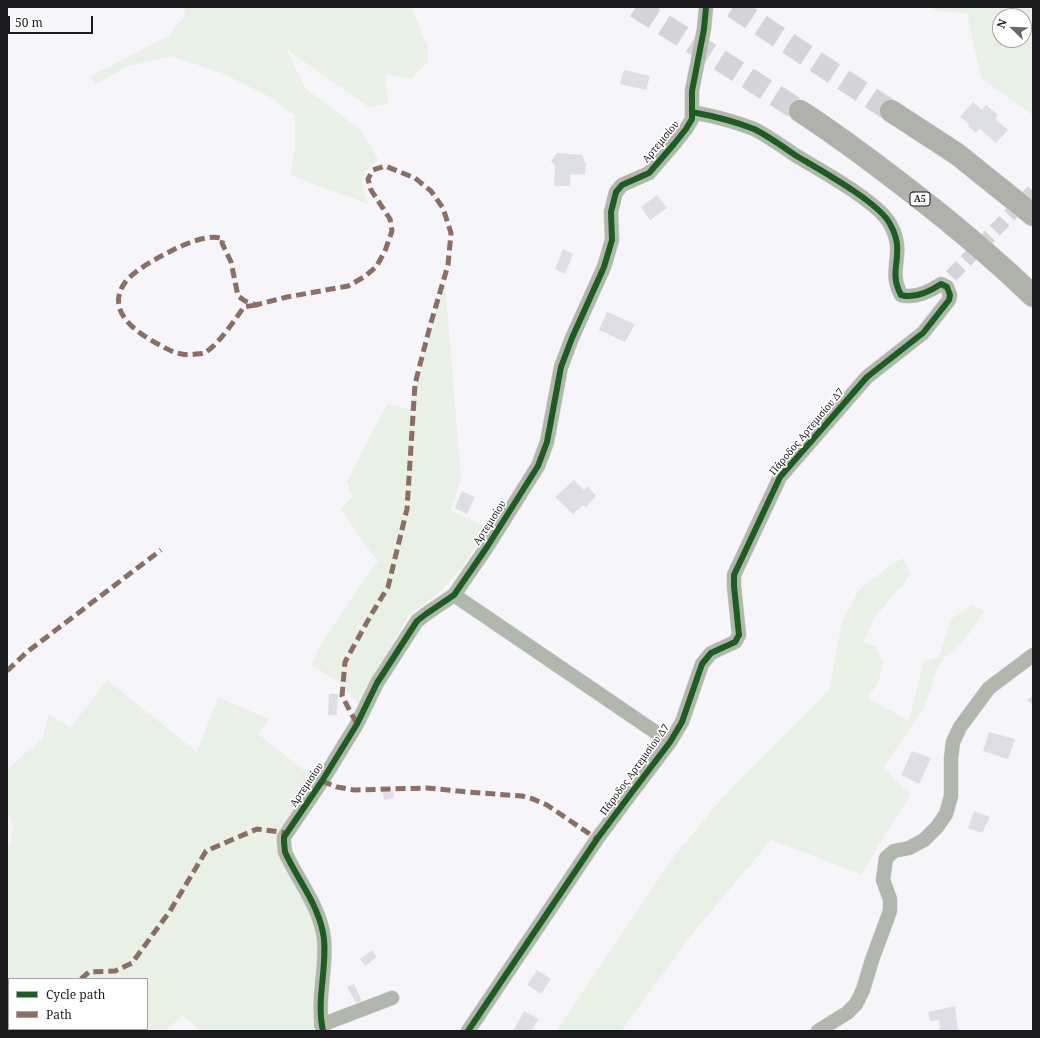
<!DOCTYPE html>
<meta charset="utf-8">
<style>
body{margin:0}
#map{position:relative;width:1040px;height:1038px;overflow:hidden;background:#f6f6fa;font-family:"Noto Serif",serif}
canvas{display:block}
.frame{position:absolute;inset:0;border:8px solid #1a1a1c;pointer-events:none}
.legend{position:absolute;left:8px;top:978px;width:140px;height:52px;box-sizing:border-box;background:#fff;border:1px solid #a3a3a4;margin:0;padding:5px 7px;list-style:none;font-size:12px;color:#1a1a1c}
.legend li{display:flex;align-items:center;gap:8px;height:20px}
.legend b{width:20px;border:1px solid #a3a3a4}
.north{position:absolute;left:992px;top:8px;width:40px;height:40px;box-sizing:border-box;background:#fff;border:1px solid #a3a3a4;border-radius:50%;rotate:293deg;font-size:11px;font-weight:700;line-height:16px;text-align:center;color:#1a1a1c}
.north::after{content:'';display:block;margin:auto;width:14px;height:18px;background:#67676a;clip-path:polygon(50% 0,100% 100%,50% 72%,0 100%)}
.scale{position:absolute;left:8px;top:16px;width:85px;height:18px;box-sizing:border-box;border:2px solid #1a1a1c;border-top:0;padding-left:5px;font-size:12px;line-height:14px;white-space:nowrap;color:#1a1a1c;-webkit-text-stroke:3px #fff;paint-order:stroke}
</style>
<div id="map">
<canvas width="1040" height="1038"></canvas>
<div class="frame"></div>
<ul class="legend">
<li><b style="height:5px;background:#1b5e20"></b>Cycle path</li>
<li><b style="height:5px;background:#8d6e63"></b>Path</li>
</ul>
<div class="north">N</div>
<div class="scale">50 m</div>
</div>
<script>
const context = document.querySelector('canvas').getContext('2d');
context.lineJoin = 'round';
function paint(path, color) { context.fillStyle = color; context.fill(path, 'evenodd'); }
function strokePath(path, color, width, dash) { context.strokeStyle = color; context.lineWidth = width; context.lineCap = dash ? 'butt' : 'round'; context.setLineDash(dash || []); context.stroke(path); }
function drawText(font, color, halo, rows, align = 'center') {
  context.font = font + ' "Noto Serif",serif'; context.lineWidth = 3.5; context.setLineDash([]); context.textBaseline = 'middle'; context.strokeStyle = halo; context.fillStyle = color; for (const [text, x, y, turn = 0] of rows) {
    context.save(); context.translate(x, y); context.rotate((+turn || 0) * Math.PI / 180); context.textAlign = isNaN(turn) ? turn : align; if (halo) context.strokeText(text, 0, 0); context.fillText(text, 0, 0); context.restore();
  }
}
paint(new Path2D(`
 M184,7h227l17,40v15l-17,17 -26,-5 3,30 -19,3 -83,-58 20,40 55,41 17,29c-19,19 -18,20 -10,45l-78,-29 5,-27v-32l-23,-18 -50,-25 -51,-17 -46,11 -28,17 -8,-7 78,-40 18,-21z
 M931,7h102v108l-52,-37 -14,-65 -31,-2zM1000,16h24v24h-24z
 M445,280l16,198 -10,33 38,16 -26,39 -22,25 -33,25 -49,89 -20,-23 -27,-17 8,-20 37,-55 21,-29 -14,-17 -23,-35 11,-12 -5,-16 40,-77 22,5z
 M903,558l8,16 -38,46 -9,22 12,5 7,16 -5,20 -10,15 41,23 15,-60 15,-4 12,-38 21,-14 13,6 -22,31 -18,15 -8,13 -12,36 -42,62 28,26 -50,80 -90,-34 -78,93 -72,98h-65l119,-176 54,-65 100,-100 13,-69 17,-31 32,-25z
 M107,680l90,72 21,-55 51,22 -11,15 58,46 -34,58 35,87 1,106h-118l-17,-16 -18,16h-158v-181l4,-10 2,-14 -6,-17v-39l36,-33 6,-23 21,14zM9,979h138v50h-138z`), '#e9f0e5');
paint(new Path2D(`
 M624,70l26,6 -4,14 -26,-6z
 M973,102l9,8 4,-5 12,10 -3,4 13,11 -12,13 -16,-14 -4,4 -8,-7 1,-2 -9,-7z
 M557,153l25,2 4,9 -1,10 -15,1v11h-16l1,-21 -4,-4z
 M657,195l10,13 -17,12 -9,-13z
 M563,249l10,5 -8,20 -10,-5z
 M607,312l28,12 -10,18 -26,-12z
 M574,480l10,10 4,-4 8,10 -10,11 -3,-2 -10,9 -18,-17z
 M462,491l13,6 -8,17 -12,-6z
 M329,694h9l-1,21h-9z
 M1033,696v9l-6,-5z
 M989,732l26,7 -7,20 -25,-8z
 M912,751l19,7 -12,26 -18,-9z
 M393,791l1,7 -10,2 -1,-8z
 M974,811l16,6 -8,16 -14,-5z
 M372,950l5,7 -12,9 -5,-7z
 M537,970l14,9 -10,15 -14,-9z
 M354,984l8,17 -6,2 -9,-16z
 M955,1006l3,25h-18l-1,-11 -9,1 -2,-9z
 M524,1011l15,8 -8,12h-18z`), '#dedee6');
strokePath(new Path2D(`
 M951,276l82,-85`), '#d5d5d9', 14, [14, 7]);
strokePath(new Path2D(`
 M636,7l164,104
 M733,7l158,104`), '#d5d5d9', 22, [22, 11]);
const minor = new Path2D(`
 M454,595l216,147
 M321,1025l71,-27
 M323,1031c-7,-31 4,-61 1,-92 -4,-33 -26,-58 -39,-87l-1,-10v-5l38,-56 35,-57 20,-41 40,-62 9,-7 28,-19 33,-48 51,-81 9,-24 14,-75 11,-29 32,-71 8,-27 -1,-28 5,-20 6,-7 27,-12 25,-29 12,-15 6,-10v-28l12,-62 2,-22
 M468,1031l129,-192 32,-43 41,-54 12,-20 20,-58 9,-11 24,-11 4,-7 -5,-49v-11l46,-98 87,-100 56,-44 26,-33 1,-5 -3,-8 -6,-3c-12,8 -26,15 -40,11 -11,-21 -2,-31 -4,-51 -1,-7 -3,-13 -7,-20 -11,-22 -72,-55 -95,-69 -13,-9 -27,-19 -41,-26 -20,-8 -41,-13 -62,-17
 M818,1031l29,-18 9,-9 7,-14 9,-30 18,-49v-12l-7,-19 3,-22 8,-7 15,-3 15,-8 13,-13 9,-13 5,-18v-38l2,-16 7,-15 29,-39 44,-33`);
const motorway = new Path2D(`
 M800,111c46,30 89,63 132,97 35,28 69,57 101,88
 M891,111l66,43 76,61`);
strokePath(minor, '#d4d4d6', 15);
strokePath(motorway, '#d4d4d6', 23);
strokePath(minor, '#b2b7ae', 14);
strokePath(motorway, '#afb2aa', 22);
strokePath(new Path2D(`
 M256,305l-12,2c-9,12 -26,39 -40,46 -2,1 -6,1 -8,1 -16,3 -27,-4 -40,-11 -20,-11 -50,-32 -32,-59 8,-13 35,-27 49,-34 12,-6 37,-17 50,-11l-1,4 9,19 7,34 7,5 11,4 31,-8 61,-11 16,-9 12,-10 9,-16 7,-20 -2,-12 -19,-29 -3,-11 5,-9 12,-4 30,12 16,13 12,17 8,25 -3,32 -18,61 -15,58 -8,125 -19,78 -17,28 -26,47 -3,34 15,28
 M7,671l20,-19 134,-102
 M322,781l15,6 17,3 73,-2 40,4 55,4 11,3 14,6 50,34
 M81,979l8,-7 26,-1 17,-8 38,-52 36,-60 51,-22 30,4
 M7,1009h2`), '#8d6e63', 5, [10, 5]);
strokePath(new Path2D(`
 M323,1031c-7,-31 4,-61 1,-92 -4,-33 -26,-58 -39,-87l-1,-10v-5l38,-56 35,-57 20,-41 40,-62 9,-7 28,-19 33,-48 51,-81 9,-24 14,-75 11,-29 32,-71 8,-27 -1,-28 5,-20 6,-7 27,-12 25,-29 12,-15 6,-10v-28l12,-62 2,-22
 M468,1031l129,-192 32,-43 41,-54 12,-20 20,-58 9,-11 24,-11 4,-7 -5,-49v-11l46,-98 87,-100 56,-44 26,-33 1,-5 -3,-8 -6,-3c-12,8 -26,15 -40,11 -11,-21 -2,-31 -4,-51 -1,-7 -3,-13 -7,-20 -11,-22 -72,-55 -95,-69 -13,-9 -27,-19 -41,-26 -20,-8 -41,-13 -62,-17`), '#1b5e20', 6);
for (const [x, y, w] of [
 [920,199,20]
]) { const box = new Path2D(); box.roundRect(x - w / 2, y - 7, w, 14, 3); context.fillStyle = '#fff'; context.fill(box); strokePath(box, '#1a1a1c', 1); }
drawText('bold 9px', '#1a1a1c', null, [
 ["Α5",920,199]
]);
drawText('10px', '#1a1a1c', '#fff', [
 ["Αρτεμισίου",661,142,-50],
 ["Πάροδος Αρτεμισίου Δ7",807,432,-50],
 ["Αρτεμισίου",490,523,-57],
 ["Πάροδος Αρτεμισίου Δ7",635,770,-54],
 ["Αρτεμισίου",307,785,-56]
]);
</script>
